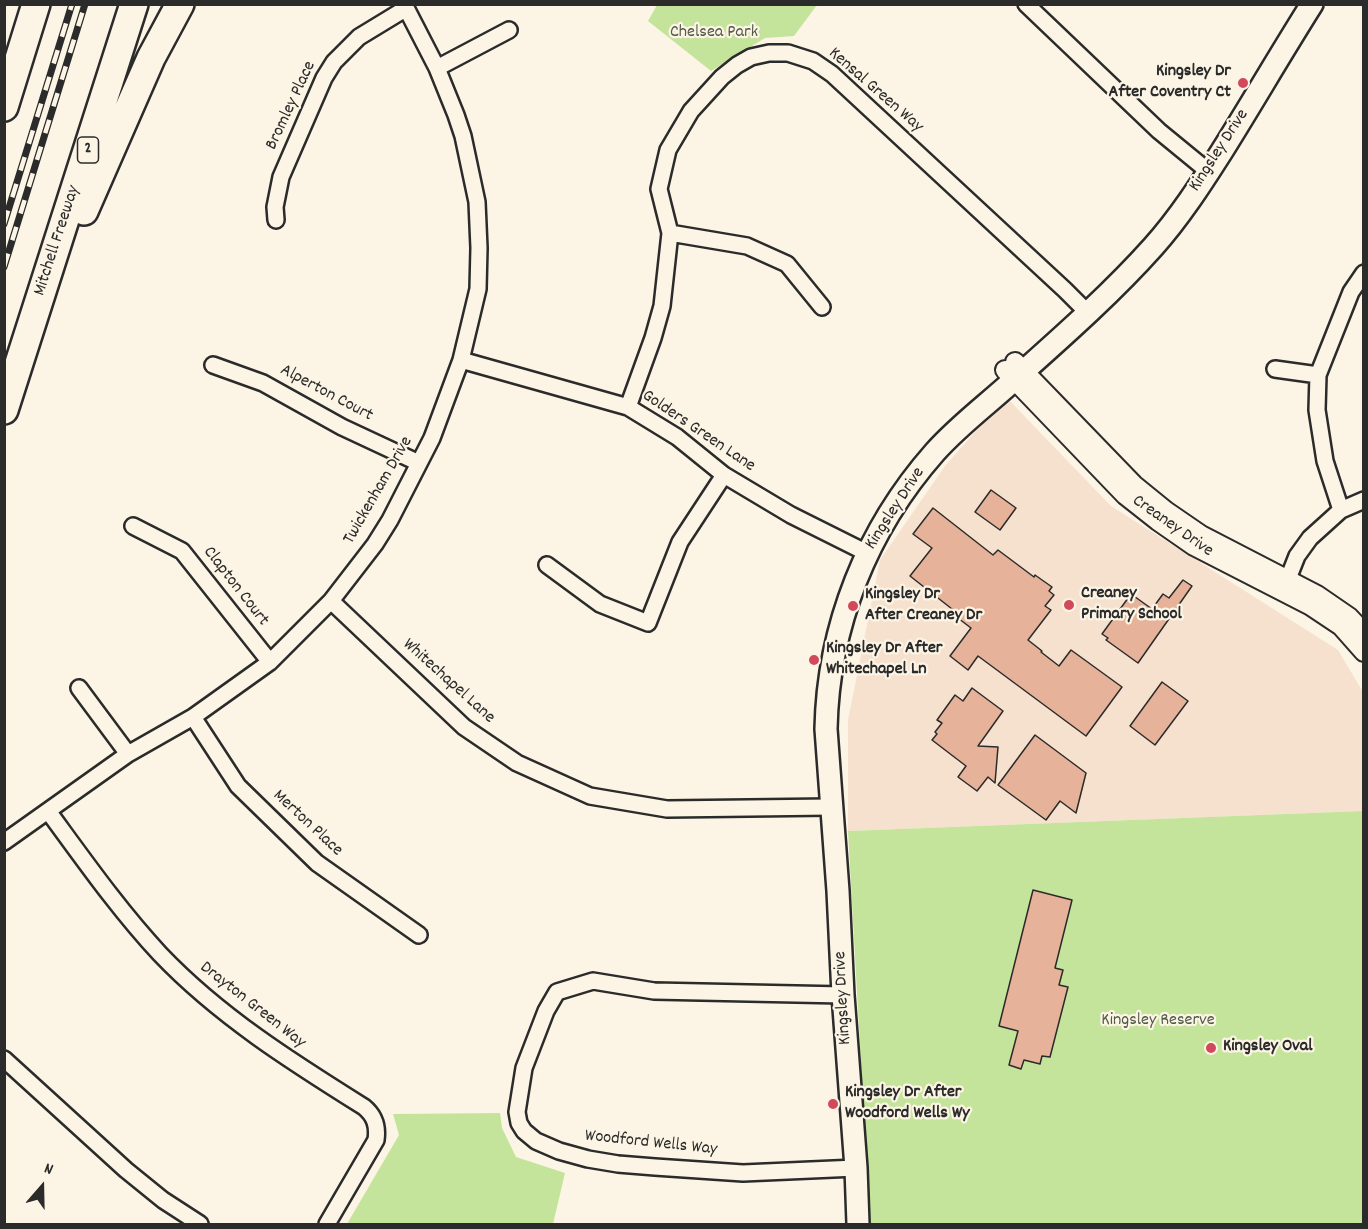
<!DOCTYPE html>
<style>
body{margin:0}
#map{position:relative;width:1368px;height:1229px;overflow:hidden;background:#fcf5e5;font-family:Dekko,sans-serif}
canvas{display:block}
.frame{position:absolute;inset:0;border:6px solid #2b2b2b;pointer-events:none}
.north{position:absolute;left:12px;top:1157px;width:60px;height:60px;-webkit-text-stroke:4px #fcf5e5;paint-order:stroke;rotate:20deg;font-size:16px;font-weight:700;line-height:24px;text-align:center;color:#2b2b2b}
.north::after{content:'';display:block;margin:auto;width:21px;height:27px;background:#2b2b2b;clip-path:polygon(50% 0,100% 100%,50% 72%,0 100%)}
</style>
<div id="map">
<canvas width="1368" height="1229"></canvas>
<div class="frame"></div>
<div class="north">N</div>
</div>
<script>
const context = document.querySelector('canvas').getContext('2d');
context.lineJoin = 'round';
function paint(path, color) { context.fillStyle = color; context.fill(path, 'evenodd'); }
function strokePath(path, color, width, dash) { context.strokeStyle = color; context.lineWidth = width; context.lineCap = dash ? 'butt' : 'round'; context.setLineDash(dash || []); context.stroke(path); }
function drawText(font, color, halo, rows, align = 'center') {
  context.font = font + ' Dekko,sans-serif'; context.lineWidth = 4.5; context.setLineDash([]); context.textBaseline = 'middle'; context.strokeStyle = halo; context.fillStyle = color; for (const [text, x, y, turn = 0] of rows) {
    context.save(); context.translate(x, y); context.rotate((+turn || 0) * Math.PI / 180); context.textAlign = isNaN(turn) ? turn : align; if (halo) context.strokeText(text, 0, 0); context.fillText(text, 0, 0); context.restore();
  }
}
paint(new Path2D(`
 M1006,397l105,109 227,144 25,42v119l-515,20v-111l32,-160 65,-94z`), '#f5e1ce');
paint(new Path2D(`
 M657,5v-1l160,1 -23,31 -29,2 -54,33 -63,-50z
 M1363,811v413h-493l-22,-393z
 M500,1113l2,15 14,29 49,16 -12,51h-206l52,-89 -6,-21z`), '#c4e49c');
const building = new Path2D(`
 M991,490l25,18 -16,22 -25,-18z
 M933,508l60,47 5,-5 36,27 1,-2 17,12 -3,4 5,4 -9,11 6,4 -23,30 14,11 -1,1 18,14 12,-16 51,37 -36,49 -108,-80 -10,14 -18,-14 21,-28 -21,-16 2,-3 -42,-33 22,-28 -19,-14z
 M1183,580l9,6 -54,77 -32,-23 2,-2 -6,-4 29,-40 21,15 11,-15 6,4z
 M1162,682l26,19 -33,44 -25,-19z
 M972,688l31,23 -25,35 20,1 -3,36 -7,-6 -11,14 -19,-14 8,-11 -34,-26 5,-6 -2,-2 7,-9 -5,-3 18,-25 8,6z
 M1035,735l51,38 -10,40 -16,-12 -14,19 -48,-35z
 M1033,890l39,10 -17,68 8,2 -4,15 9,2 -18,70 -8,-1 -2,8 -16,-4 -3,9 -12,-4 9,-34 -19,-5z`);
paint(building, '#e6b299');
strokePath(building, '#2b2b2b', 1.5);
const minor = new Path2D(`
 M1026,4l133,127 50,41
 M437,68l72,-38
 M276,220l-1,-13 6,-30 43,-99 10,-16 25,-25 46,-28
 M670,233l77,13 40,18 35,43
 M461,360l167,47 49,30 47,38 67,40 76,38
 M213,365l50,18 79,44 77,36
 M1275,369l43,6
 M628,407l25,-69 9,-32 8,-73 -11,-44 9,-39 23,-39 31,-34 15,-12 14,-8 18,-4h19l25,8 19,13 233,216 22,22
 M1341,510l-16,-49 -8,-51 1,-35 33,-83 13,-19
 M133,526l49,25 88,111
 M547,565l53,39 48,19 32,-81 44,-67
 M1284,589l13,-33 13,-18 31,-28 23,-10
 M331,601l133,126 53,36 73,33 77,13 164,-2
 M79,688l49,66
 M193,717l45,69 79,77 102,72
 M48,811c36,49 71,99 112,143 59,62 132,108 204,153 11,9 14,19 12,33l-49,84
 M4,842l124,-88 65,-37 77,-55 61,-61 44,-57 15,-24 42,-82 29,-78 17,-71 1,-41 -2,-46 -14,-66 -7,-21 -19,-47 -33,-64
 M843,995l-189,-4 -61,-10 -36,11 -11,19 -22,57 -7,44 2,11 5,8 12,10 23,10 29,8 30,5 37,3 88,6 113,-5
 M4,1059l122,111 37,30 37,24`);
const tertiary = new Path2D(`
 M1015,362l119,123 32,26 35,24 116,60 32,22 15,16
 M1005,370l120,125 33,26 36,25 117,60 30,20 23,26`);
const secondary = new Path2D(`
 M858,1224l-2,-56 -13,-173 -5,-104 -12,-162c2,-103 41,-200 109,-277 24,-27 54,-49 80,-73 47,-42 96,-85 138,-132 26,-29 48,-63 69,-96 30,-48 59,-98 90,-147`);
const motorway = new Path2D(`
 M4,107l32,-103
 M84,211l67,-153 29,-54
 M4,410l130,-406`);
strokePath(minor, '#2b2b2b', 20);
strokePath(tertiary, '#2b2b2b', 22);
strokePath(secondary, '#2b2b2b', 26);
strokePath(motorway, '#2b2b2b', 32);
strokePath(minor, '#fcf5e5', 15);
strokePath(tertiary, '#fcf5e5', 18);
strokePath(secondary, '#fcf5e5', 21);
strokePath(motorway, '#fcf5e5', 27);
const rail = new Path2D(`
 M4,224l68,-220
 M4,267l81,-263`);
strokePath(rail, '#2b2b2b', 7);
strokePath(rail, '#fcf5e5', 4.5, [14]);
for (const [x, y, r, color] of [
 [1243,83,6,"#d1495b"],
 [1069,605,6,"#d1495b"],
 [853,606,6,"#d1495b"],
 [814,660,6,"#d1495b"],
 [1211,1048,6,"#d1495b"],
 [833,1104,6,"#d1495b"]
]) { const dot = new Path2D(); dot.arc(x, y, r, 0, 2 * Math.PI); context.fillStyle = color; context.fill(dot); strokePath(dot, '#fcf5e5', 2); }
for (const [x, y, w] of [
 [88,150,21]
]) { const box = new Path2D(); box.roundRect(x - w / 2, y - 13, w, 26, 4.5); context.fillStyle = '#fcf5e5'; context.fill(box); strokePath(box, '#2b2b2b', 1.5); }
drawText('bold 16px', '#2b2b2b', null, [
 ["2",88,150]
]);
drawText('18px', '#515947', '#fcf5e5', [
 ["Chelsea Park",714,34],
 ["Kingsley Reserve",1158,1022]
]);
drawText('bold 18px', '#2b2b2b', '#fcf5e5', [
 ["Kingsley Dr",1231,73,"right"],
 ["After Coventry Ct",1231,94,"right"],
 ["Creaney",1081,595],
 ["Primary School",1081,616],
 ["Kingsley Dr",865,596],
 ["After Creaney Dr",865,617],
 ["Kingsley Dr After",826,650],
 ["Whitechapel Ln",826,671],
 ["Kingsley Oval",1223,1048],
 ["Kingsley Dr After",845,1094],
 ["Woodford Wells Wy",845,1115]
], 'left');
drawText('18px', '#2b2b2b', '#fcf5e5', [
 ["Kensal Green Way",875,91,41],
 ["Bromley Place",292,106,-65],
 ["Kingsley Drive",1220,151,-57],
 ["Mitchell Freeway",58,241,-72],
 ["Alperton Court",326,394,28],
 ["Golders Green Lane",698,432,34],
 ["Twickenham Drive",379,491,-60],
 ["Kingsley Drive",896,509,-57],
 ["Creaney Drive",1172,527,35],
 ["Clapton Court",235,587,52],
 ["Whitechapel Lane",448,682,42],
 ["Merton Place",307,824,43],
 ["Kingsley Drive",844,998,-93],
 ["Drayton Green Way",252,1006,38],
 ["Woodford Wells Way",651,1144,6]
]);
</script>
